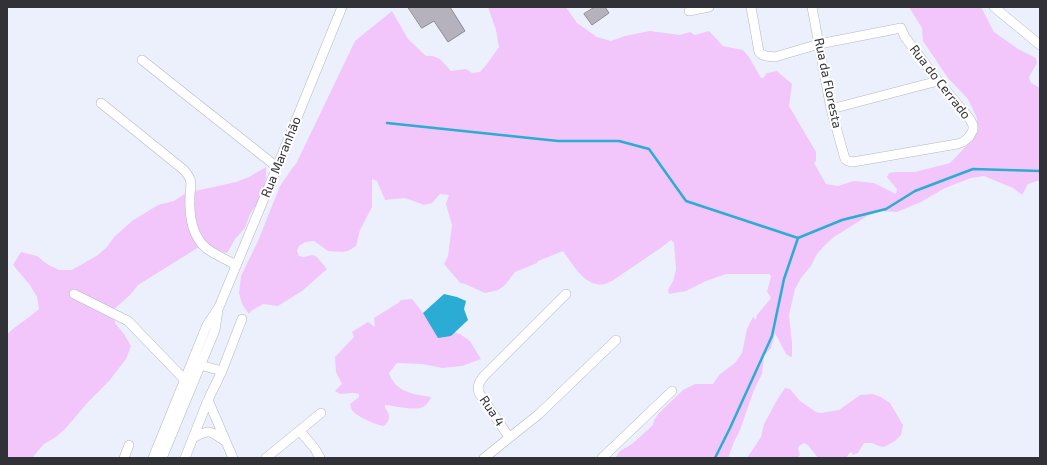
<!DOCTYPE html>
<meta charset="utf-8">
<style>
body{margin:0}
#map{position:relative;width:1047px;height:465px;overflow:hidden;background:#ecf0fc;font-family:"Exo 2",sans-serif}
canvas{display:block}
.frame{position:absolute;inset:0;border:8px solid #313237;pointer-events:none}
</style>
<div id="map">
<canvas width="1047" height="465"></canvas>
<div class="frame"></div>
</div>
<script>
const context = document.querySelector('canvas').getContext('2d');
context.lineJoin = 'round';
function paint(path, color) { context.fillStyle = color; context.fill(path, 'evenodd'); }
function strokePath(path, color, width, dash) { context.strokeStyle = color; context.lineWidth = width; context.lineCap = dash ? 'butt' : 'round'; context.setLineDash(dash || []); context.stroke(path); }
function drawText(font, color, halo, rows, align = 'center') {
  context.font = font + ' "Exo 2",sans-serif'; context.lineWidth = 4; context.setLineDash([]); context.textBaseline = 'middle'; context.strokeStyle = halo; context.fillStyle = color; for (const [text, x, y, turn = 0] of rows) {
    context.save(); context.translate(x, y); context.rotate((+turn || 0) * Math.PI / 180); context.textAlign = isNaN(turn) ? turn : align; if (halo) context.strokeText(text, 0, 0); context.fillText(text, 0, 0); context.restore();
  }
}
paint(new Path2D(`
 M488,7h78l11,16 20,14 14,4 14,-5 25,-5 30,4 10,-3 5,3 14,-4 14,15 20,4 6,7 12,21h2l4,-5 10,-2 15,13 -3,22 27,46v9l-2,2 12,21 12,2 16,-5 20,2 22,11 1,-5 -10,-12 2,-4 7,-1h19l35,-9 23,-24 3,-11 1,-10 -9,-19 -20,-21 -25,-37 -1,-13 -13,-21h72l13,25 24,17 18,9 1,5 -8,14 2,6 9,5v92l-12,4 -6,11 -9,-7 -29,-12 -13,2 -26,10 -24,14 -24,10 -17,-1 -11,4 -35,22 -9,8 -8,9 -6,12 -10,12 -6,11 -6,26 3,28v13l-1,1 -5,-3 -11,-21 -4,15 -7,8 -2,18 -8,16 -14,40 -6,12 -6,16h-113l5,-7 12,-7 21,-19 1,-5 5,-7 24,-23 12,-6h18l7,-10 15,-11 7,-10 5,-24 6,-12 3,3 1,-5 14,-17 -4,-6 4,-16 -2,-2h-43l-20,7 -20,10 -17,3 -1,-4 5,-9 3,-11 -2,-27 -3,-3 -9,7 -50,34c-5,2 -10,5 -16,3 -14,-3 -25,-22 -33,-33l-25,10 -1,2 -22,9 -10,13 -7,5 -8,2 -5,1 -20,-9 -5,-1 -4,-5 -12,-14 4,-8 4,-31 -6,-21 3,-9 -9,-1 -8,9 -8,2 -19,-7 -20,2 -8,-19 -5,-2v28l-12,23 -4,16 -8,5 -6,1 -14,-1 -14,-10 -9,1 -6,4 -2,5 2,5 4,1 10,-2 4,2 10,12 -25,22 -24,15 -15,-2 -12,7 -2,3 -7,-10 -3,-11 2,-17 17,-35 22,-55 13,-19 3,-3 59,-123 37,-30 16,28 18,17h7l7,3 11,12 15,-2 6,4 8,-1 7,-8 12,-17 -3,-17z
 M266,167v11l-3,12 -6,14 -7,10 -5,14 -10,11 -8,14 -13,-4 -15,-2 -61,38 -8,10 -17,15 2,13 9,11 7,12 -5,13 -17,22 -20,20 -24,28 -9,8 -12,7 -12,14h-25v-124c10,-9 22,-16 32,-25l-2,-12 -7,-12 -17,-20 8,-13 16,4 10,8 12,6h13l26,-15 9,-8 7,-10 18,-16 26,-16 16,-4 12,-8 50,-11 13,-5z
 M411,299h1l20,25 28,10 10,7 11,18 -19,7 -20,2 -19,-4 -26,-1 -8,10c1,2 2,6 4,8 8,12 25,14 38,16 -2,4 -4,8 -8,10 -8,4 -28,-1 -38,-2v3c5,6 6,12 -1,18 -8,-1 -27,-9 -32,-16 -1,-2 -1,-3 -2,-6l9,-7v-3l-6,-1 -13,1 -5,-3 7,-7 -6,-12 -1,-15 19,-20 -2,-5 16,-10 7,5 -1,-9 24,-15 3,-3z
 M785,388l5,1 10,12 16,11 5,1 18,-3 21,-15 13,-1 8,3 9,6 13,22 -2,10 -6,6 -11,6 -5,-1 -7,-3h-8l-6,10 -5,2 -2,-3 -2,2 -3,4h-28l-10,-13 -4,-2 -5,3 -1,2 2,7 -3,3h-50l14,-21 3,-13 13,-24z`), '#f2c6fb');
paint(new Path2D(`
 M444,294l13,3 9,4 -2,8 4,11 -17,16 -13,2 -15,-25z`), '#2bacd4');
strokePath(new Path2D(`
 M387,123l171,18h61l30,8 37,52 112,37
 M715,458l15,-30 42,-92 12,-57 14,-41 44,-18 44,-11 29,-18 58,-22 67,2`), '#2bacd4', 2.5);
const building = new Path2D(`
 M408,7h42l15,24 -17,11 -14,-21 -12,7z
 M595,7h10l4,6 -17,12 -8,-11z`);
paint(building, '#b5b2be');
strokePath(building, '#8c8a95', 1);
const minor = new Path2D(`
 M751,7l8,45 2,2 5,2 9,1 44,-13 82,-16 4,9 33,44 31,37 4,7v5l-4,7 -6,5 -6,2 -104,18 -5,-1 -3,-2 -14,-50 -19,-102
 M994,7l46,38
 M689,11l20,-4
 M142,60l135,107
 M101,103l83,67c9,11 7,12 6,25 -1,18 1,40 16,53 9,7 20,11 30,17
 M831,109l107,-28
 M74,294l54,27 56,58
 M196,364l26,7
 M208,400l25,58
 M300,431l15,18 5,9
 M509,437l-30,-44c-2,-7 0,-11 5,-17l82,-82
 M193,438c17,-10 18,-7 33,4
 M124,458l5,-13
 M153,458l54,-133 12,-18 58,-140 65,-160
 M162,458l53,-128 3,-20
 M185,458l23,-58 14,-29 20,-52
 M266,458l55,-45
 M484,458l55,-44 77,-74
 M602,458l70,-67`);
strokePath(minor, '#b4b7c3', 10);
strokePath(minor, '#fff', 9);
drawText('13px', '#313237', '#fff', [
 ["Rua do Cerrado",940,82,52],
 ["Rua da Floresta",828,83,78],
 ["Rua Maranhão",281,157,-68],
 ["Rua 4",492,411,56]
]);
</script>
